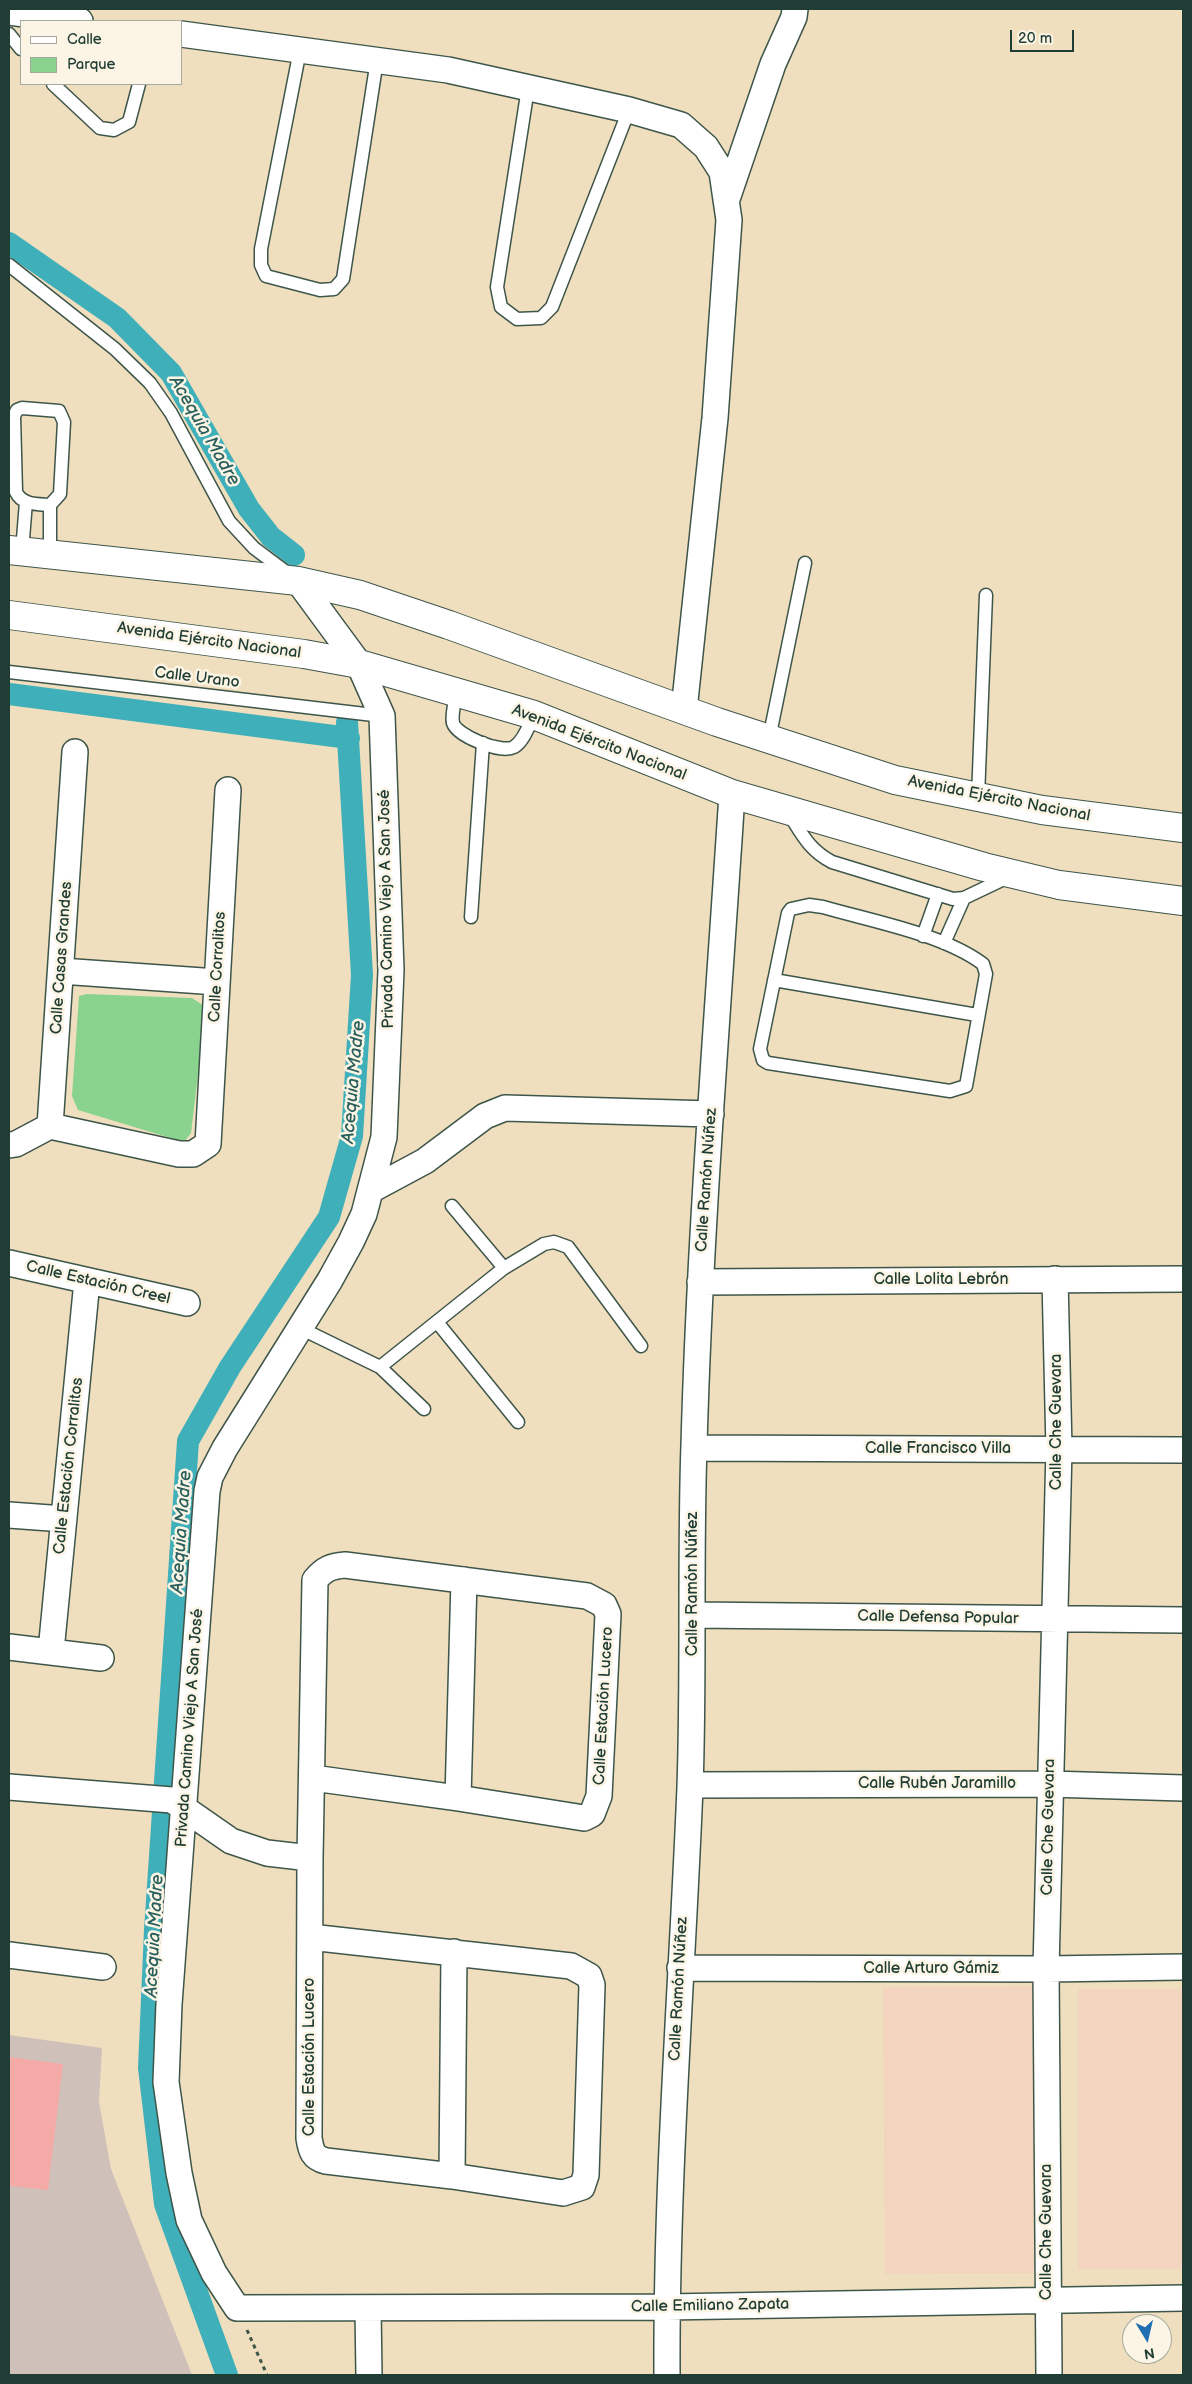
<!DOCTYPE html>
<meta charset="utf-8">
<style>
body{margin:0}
#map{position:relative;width:1192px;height:2384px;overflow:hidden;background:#efdfbe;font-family:"Balsamiq Sans",sans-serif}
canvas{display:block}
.frame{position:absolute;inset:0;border:10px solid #1f3d34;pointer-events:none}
.legend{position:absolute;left:20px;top:20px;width:162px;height:65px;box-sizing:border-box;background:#fcf5e5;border:1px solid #a4ab9e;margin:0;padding:6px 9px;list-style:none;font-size:15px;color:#1f3d34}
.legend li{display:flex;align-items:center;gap:10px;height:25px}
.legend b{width:25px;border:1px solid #a4ab9e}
.north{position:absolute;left:1122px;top:2314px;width:50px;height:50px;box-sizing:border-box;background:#fcf5e5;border:1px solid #a4ab9e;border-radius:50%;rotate:171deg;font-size:14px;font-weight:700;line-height:20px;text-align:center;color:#1f3d34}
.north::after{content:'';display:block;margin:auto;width:18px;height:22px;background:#1f6fb2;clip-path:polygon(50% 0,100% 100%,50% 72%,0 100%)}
.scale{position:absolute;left:1010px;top:30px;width:64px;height:22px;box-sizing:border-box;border:2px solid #1f3d34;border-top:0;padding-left:6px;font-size:15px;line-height:18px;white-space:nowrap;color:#1f3d34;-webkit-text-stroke:4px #fcf5e5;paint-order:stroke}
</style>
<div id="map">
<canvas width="1192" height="2384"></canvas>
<div class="frame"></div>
<ul class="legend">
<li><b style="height:6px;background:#fff"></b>Calle</li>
<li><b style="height:14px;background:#89d38f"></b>Parque</li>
</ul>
<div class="north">N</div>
<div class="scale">20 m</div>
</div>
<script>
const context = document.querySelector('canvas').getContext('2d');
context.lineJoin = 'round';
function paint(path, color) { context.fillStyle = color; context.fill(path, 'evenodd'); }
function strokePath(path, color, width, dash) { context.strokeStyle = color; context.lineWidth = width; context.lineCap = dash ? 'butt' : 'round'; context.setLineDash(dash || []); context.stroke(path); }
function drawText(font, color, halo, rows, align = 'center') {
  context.font = font + ' "Balsamiq Sans",sans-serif'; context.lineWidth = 5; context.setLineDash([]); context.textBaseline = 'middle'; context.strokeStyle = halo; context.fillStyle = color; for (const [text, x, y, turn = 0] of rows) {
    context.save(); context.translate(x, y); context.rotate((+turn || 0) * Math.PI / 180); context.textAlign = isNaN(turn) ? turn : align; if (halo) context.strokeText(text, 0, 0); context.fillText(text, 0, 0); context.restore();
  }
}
paint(new Path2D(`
 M1032,1986l2,287 -149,1 -2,-287z
 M1078,1989h105v280h-105z`), '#f3d4be');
paint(new Path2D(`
 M9,2035l93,13 -3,54 12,67 81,206h-183z`), '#cfc0ba');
paint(new Path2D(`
 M87,994l105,4 14,9 -15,126 -7,9 -106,-32 -6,-14 7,-100z`), '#89d38f');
strokePath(new Path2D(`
 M9,243l108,75 54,55 78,136 22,28 23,18
 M9,694l340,44
 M227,2375l-62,-171 -16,-136 6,-138 33,-489 42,-74 99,-150 23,-81 10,-161 -15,-253`), '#3fafba', 22);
paint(new Path2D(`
 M9,2057l54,7 -15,126 -39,-4z`), '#f4aba8');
const lane = new Path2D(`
 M9,34l12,15
 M300,50l-39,199v16l5,11 54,14 14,-1 9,-10 34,-219
 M53,84l47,44 14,2 15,-8 10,-38
 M528,88l-31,199 4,20 16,12 24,-1 11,-11 77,-197
 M9,265l106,84 35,34 21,30 58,108 25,27 36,27
 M22,408l37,3 5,11 -4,72 -10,11c-13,-1 -28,0 -34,-13l-2,-76 3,-6z
 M22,551l4,-49
 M50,555v-50
 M9,672l373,44
 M457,692c-2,9 -6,22 -4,31 4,13 48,31 61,24 10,-6 15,-22 20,-32
 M769,739l36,-176
 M978,797l8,-202
 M789,814c13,20 20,36 43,48l121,37 11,-1 44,-21
 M809,905l14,2c48,14 120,27 160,57l3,10 -20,112 -16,5 -182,-28 -5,-3 -3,-11 28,-136 3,-4z
 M471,917l12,-174
 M923,936l15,-42
 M944,943l20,-45
 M774,980l203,35
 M452,1206l52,62
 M437,1322l81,100
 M300,1328l80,39 124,-99 40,-24 10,-2 14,5 73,99
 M380,1367l44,42`);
const street = new Path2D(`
 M9,12l71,9
 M181,34l267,36 181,40 52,15 25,22 16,25 7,48 -14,198 -31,292
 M727,199l46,-135 21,-47 1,-8
 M298,581l61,83 23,52 9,254 -7,167 -20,77 -13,28 -21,38 -105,168 -15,29 -3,14 -38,513 -3,78 13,91 10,47 25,53 23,35 430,-1 516,-9
 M61,971l156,11
 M50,1126l129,28h14l15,-10 20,-354
 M50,1126l25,-374
 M9,1145l7,-1 34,-18
 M371,1190l54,-29 60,-45 20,-8 206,6
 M9,1263l178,40
 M700,1282l483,-3
 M694,1448l489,2
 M9,1515l55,4
 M693,1615l490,5
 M9,1647l92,11
 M51,1651l36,-370
 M690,1785l360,-1 133,4
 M9,1787l163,13 59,41 36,12 43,5
 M458,1798l6,-218
 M310,1937l261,29 18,10 3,9 -6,190 -4,12 -19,6 -111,-17 -126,-15c-13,-3 -15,-10 -17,-23l1,-280 5,-278c9,-11 16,-14 30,-15l242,31 17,9 4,9 -9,182 -7,18 -8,4 -126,-20 -145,-20
 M9,1955l94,12
 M680,1968l366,1 137,-2
 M452,2176l2,-224
 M368,2309l1,66
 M667,2375c-1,-196 15,-392 23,-588 4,-114 0,-228 4,-342 6,-217 24,-434 38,-651
 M1049,2375l-3,-406 13,-520 -4,-170`);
const primary = new Path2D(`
 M9,550l289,31 62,14 89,30 268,97 178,58 147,30 141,18
 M9,615l295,39 55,10 175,51 198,79 252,73 75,18 124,16`);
strokePath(lane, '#3e5549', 15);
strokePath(street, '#3e5549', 28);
strokePath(primary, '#3e5549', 30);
strokePath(new Path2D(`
 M247,2330l20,45`), '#3e5549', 3, [4, 4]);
strokePath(lane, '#fff', 12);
strokePath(street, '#fff', 25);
strokePath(primary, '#fff', 28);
drawText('16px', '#1f3d34', '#fcf5e5', [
 ["Avenida Ejército Nacional",209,641,8],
 ["Calle Urano",197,678,7],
 ["Avenida Ejército Nacional",599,743,21],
 ["Avenida Ejército Nacional",999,799,11],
 ["Privada Camino Viejo A San José",387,909,-91],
 ["Calle Casas Grandes",62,958,-86],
 ["Calle Corralitos",218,967,-87],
 ["Calle Ramón Núñez",707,1180,-86],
 ["Calle Lolita Lebrón",941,1280],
 ["Calle Estación Creel",98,1283,13],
 ["Calle Che Guevara",1057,1422,-90],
 ["Calle Francisco Villa",938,1449],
 ["Calle Estación Corralitos",69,1466,-84],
 ["Calle Ramón Núñez",693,1584,-90],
 ["Calle Defensa Popular",938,1618,1],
 ["Calle Estación Lucero",604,1706,-87],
 ["Privada Camino Viejo A San José",190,1728,-86],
 ["Calle Rubén Jaramillo",937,1784],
 ["Calle Che Guevara",1049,1827,-89],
 ["Calle Arturo Gámiz",931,1969],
 ["Calle Ramón Núñez",679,1989,-87],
 ["Calle Estación Lucero",310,2057,-90],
 ["Calle Che Guevara",1047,2232,-90],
 ["Calle Emiliano Zapata",710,2306,-1]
]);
drawText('italic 18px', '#295f5c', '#fcf5e5', [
 ["Acequia Madre",204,431,60],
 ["Acequia Madre",354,1082,-85],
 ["Acequia Madre",182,1532,-86],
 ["Acequia Madre",155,1936,-87]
]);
</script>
